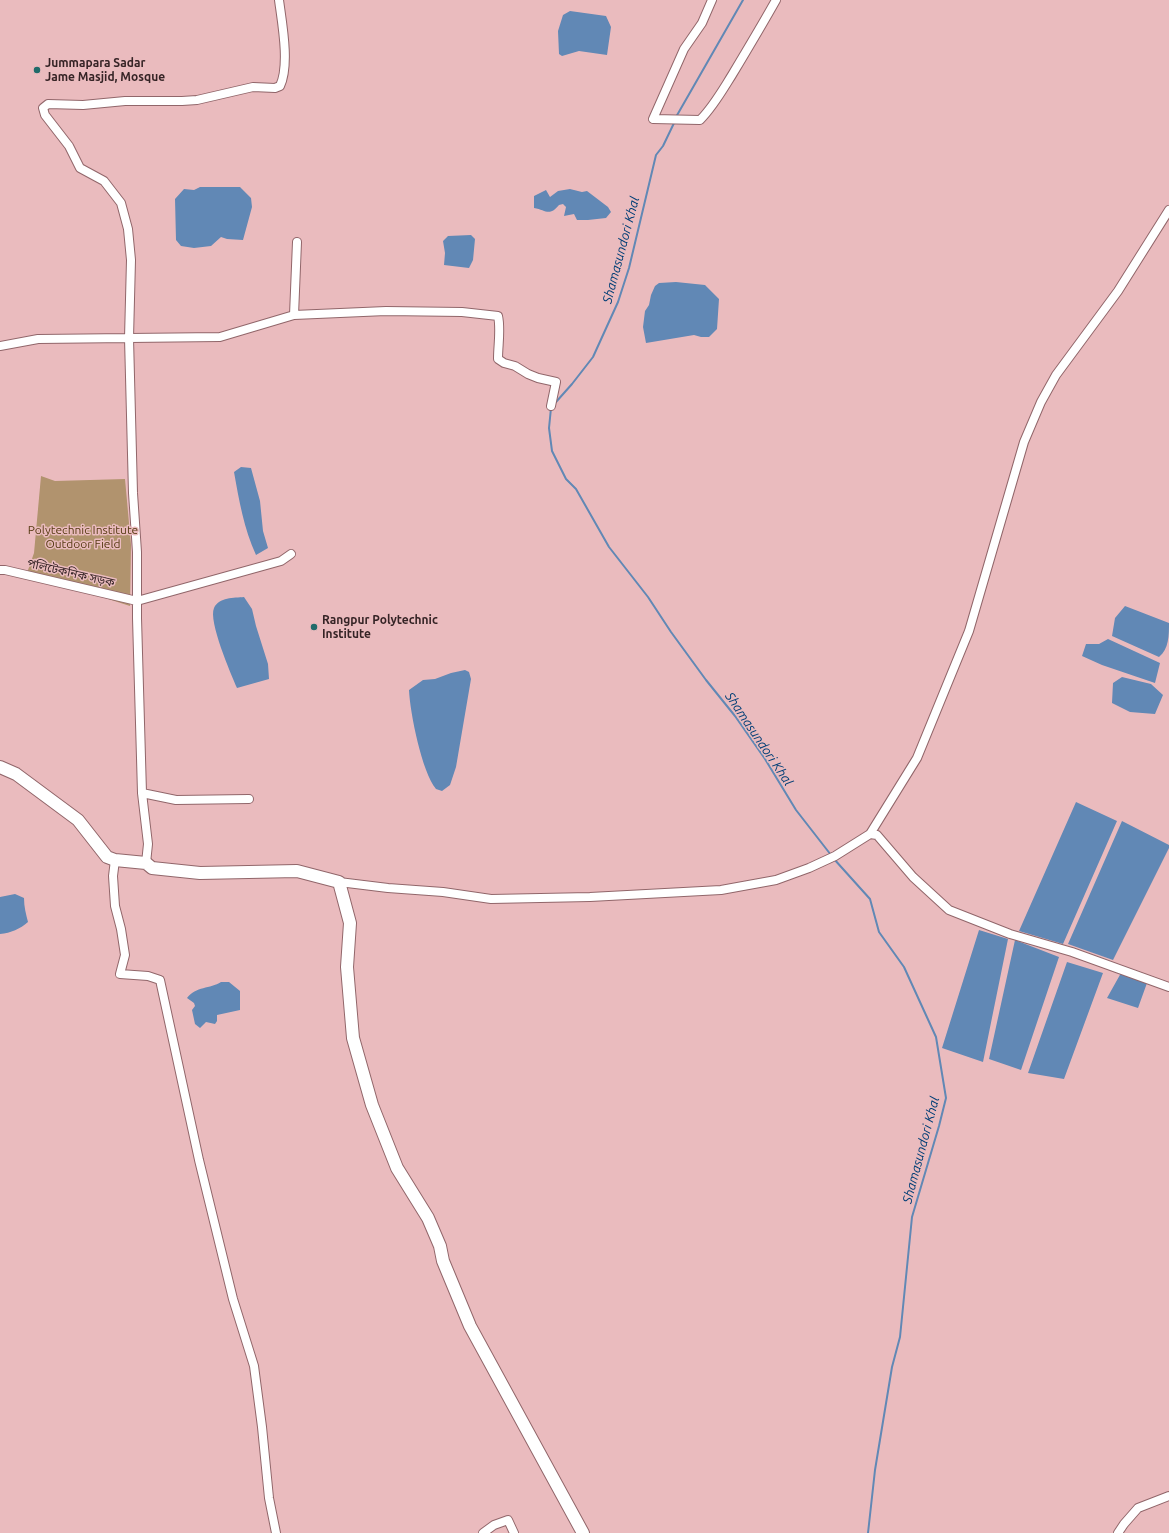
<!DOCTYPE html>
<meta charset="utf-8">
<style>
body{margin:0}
canvas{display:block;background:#eabbbe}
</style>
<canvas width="1169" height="1533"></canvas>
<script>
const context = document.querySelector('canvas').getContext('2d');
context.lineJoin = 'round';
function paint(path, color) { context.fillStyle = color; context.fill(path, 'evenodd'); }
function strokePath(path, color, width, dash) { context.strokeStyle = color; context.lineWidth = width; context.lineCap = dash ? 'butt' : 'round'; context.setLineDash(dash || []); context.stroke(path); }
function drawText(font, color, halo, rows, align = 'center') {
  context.font = font + ' Ubuntu,"Noto Sans Bengali",sans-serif'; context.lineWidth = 3; context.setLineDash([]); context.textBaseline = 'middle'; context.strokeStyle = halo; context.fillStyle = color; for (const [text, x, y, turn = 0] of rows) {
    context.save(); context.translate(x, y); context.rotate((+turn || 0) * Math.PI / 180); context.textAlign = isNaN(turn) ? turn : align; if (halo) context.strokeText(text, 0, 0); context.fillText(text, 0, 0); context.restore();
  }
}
paint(new Path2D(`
 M41,476l14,5 70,-2 6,66 -1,61 -103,-33 7,-20z`), '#b1936e');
paint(new Path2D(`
 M570,11l36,5 5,11 -4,28 -28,-4 -17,5 -3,-2 -1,-23 5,-16z
 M200,187h40l11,11 1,9 -9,33 -16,-1 -6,-2 -10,9 -17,2 -13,-2 -5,-6 -1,-41 9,-10 10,1z
 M570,189l12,3 5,-1 21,16 3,5 -5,6 -18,2h-11l-3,-6 -10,2 2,-9 -3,-3 -4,1c-10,12 -13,5 -25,3v-12l12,-6 4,7 8,-6z
 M471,235l4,4 -2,21 -4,8 -25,-3 1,-12 -2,-12 5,-5z
 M676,282l29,3 14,14 -2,30 -8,8h-8l-7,-2 -48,8 -3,-16 2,-16 4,-6 2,-10 4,-9 4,-3z
 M241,467l10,1 9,33 3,30 5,17 -12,7c-12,-26 -17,-55 -22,-83z
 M244,597l8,12 4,17 12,38 1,15 -32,9c-6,-14 -29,-67 -23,-80 5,-11 20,-10 30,-11z
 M1125,606l44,17c0,12 0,26 -10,34l-47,-21 3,-18z
 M1108,639l52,24 -5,20 -53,-18 -20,-9 4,-12h13z
 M465,670l4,2 2,7 -15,88 -6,18 -8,6 -6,-2c-14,-17 -26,-76 -27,-99l14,-10 12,-1 16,-6z
 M1122,677l29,7 12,11 -8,19 -25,-2 -18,-9 1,-20z
 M1076,802l41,19 -54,123 -44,-13z
 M1122,821l47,24v3l-56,112 -45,-16z
 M15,894l9,4c0,9 2,16 4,24 -8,7 -17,11 -28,12v-37z
 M979,930l29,9 -25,123 -41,-14z
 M1015,940l44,17 -38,113 -32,-11z
 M1067,962l36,11 -39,106 -36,-6z
 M1121,973l26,10 -9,25 -31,-10z
 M221,982h8l11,9v19l-23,5v6l-2,3 -9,-2 -6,6 -5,-4 -3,-14 3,-4 -1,-3 -7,-5c9,-12 23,-9 34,-16z`), '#6188b5');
strokePath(new Path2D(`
 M676,117l67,-117
 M556,402l16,-18 21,-27 25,-55 11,-34 27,-113 7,-9 12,-25
 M551,408l-2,20 3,23 14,28 10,10 33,58 39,50 23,35 35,48 29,36 30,43 31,51 35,45
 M834,859l36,40 9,33 25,35 32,70 10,61 -7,28 -27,91 -12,120 -8,30 -17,103 -7,63`), '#6188b5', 2);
const street = new Path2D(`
 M712,0l-10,23 -18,26 -31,70 47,1c13,-13 22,-29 32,-45 15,-25 30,-50 44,-75
 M294,315l3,-73
 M0,346l38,-7 182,-2 74,-22 92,-4 76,1 36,4c3,13 0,29 0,43l6,4 11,3 13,8 10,4 18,4 -5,24
 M0,570h5l132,31 144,-40 10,-7
 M142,793l34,7 73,-1
 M870,834l7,1 36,42 36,33 61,24 62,18 97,35
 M115,860l-2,16 2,30 6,23 4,26 -5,19 28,2 12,4 39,180 34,139 21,67 8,61 7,71 7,35
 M146,863l2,-19 -6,-51 -5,-175v-66l-4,-59 -4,-155 2,-78 -3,-31 -7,-26 -17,-22 -24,-13 -11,-22 -24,-31 -2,-7 5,-4 35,1 42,-4h57l15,-1 56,-13 22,1 5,-2c10,-21 2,-63 -1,-86
 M339,882l49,6 55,4 48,7 99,-2 131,-7 55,-10 33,-12 26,-12 35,-22 47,-76 52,-127 55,-189 17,-40 15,-27 62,-84 51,-81
 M483,1533l11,-8 14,-5 6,13
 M1118,1533l6,-9 14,-16 31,-12`);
const secondary = new Path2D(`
 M0,767l16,7 62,46 29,37 8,3 31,3 6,5 48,5 97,-2 42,11 11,41 -3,44 6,71 19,67 25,63 31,50 12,28 3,15 27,65 113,207`);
strokePath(street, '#91666a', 10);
strokePath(secondary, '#91666a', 14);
strokePath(street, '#fff', 8);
strokePath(secondary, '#fff', 12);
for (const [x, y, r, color] of [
 [37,70,4,"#206b6a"],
 [314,627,4,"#206b6a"]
]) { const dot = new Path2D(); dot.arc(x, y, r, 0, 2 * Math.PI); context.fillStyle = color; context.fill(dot); strokePath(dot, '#eabbbe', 1.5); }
drawText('bold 12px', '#362426', '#eabbbe', [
 ["Jummapara Sadar",45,63],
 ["Jame Masjid, Mosque",45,77],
 ["Rangpur Polytechnic",322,620],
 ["Institute",322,634]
], 'left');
drawText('12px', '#563a12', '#eabbbe', [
 ["Polytechnic Institute",83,530],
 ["Outdoor Field",83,544]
]);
drawText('12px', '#362426', '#eabbbe', [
 ["পলিটেকনিক সড়ক",71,573,13]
]);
drawText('italic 13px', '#013e76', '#eabbbe', [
 ["Shamasundori Khal",621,250,-75],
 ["Shamasundori Khal",759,739,56],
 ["Shamasundori Khal",921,1150,-75]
]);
</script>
